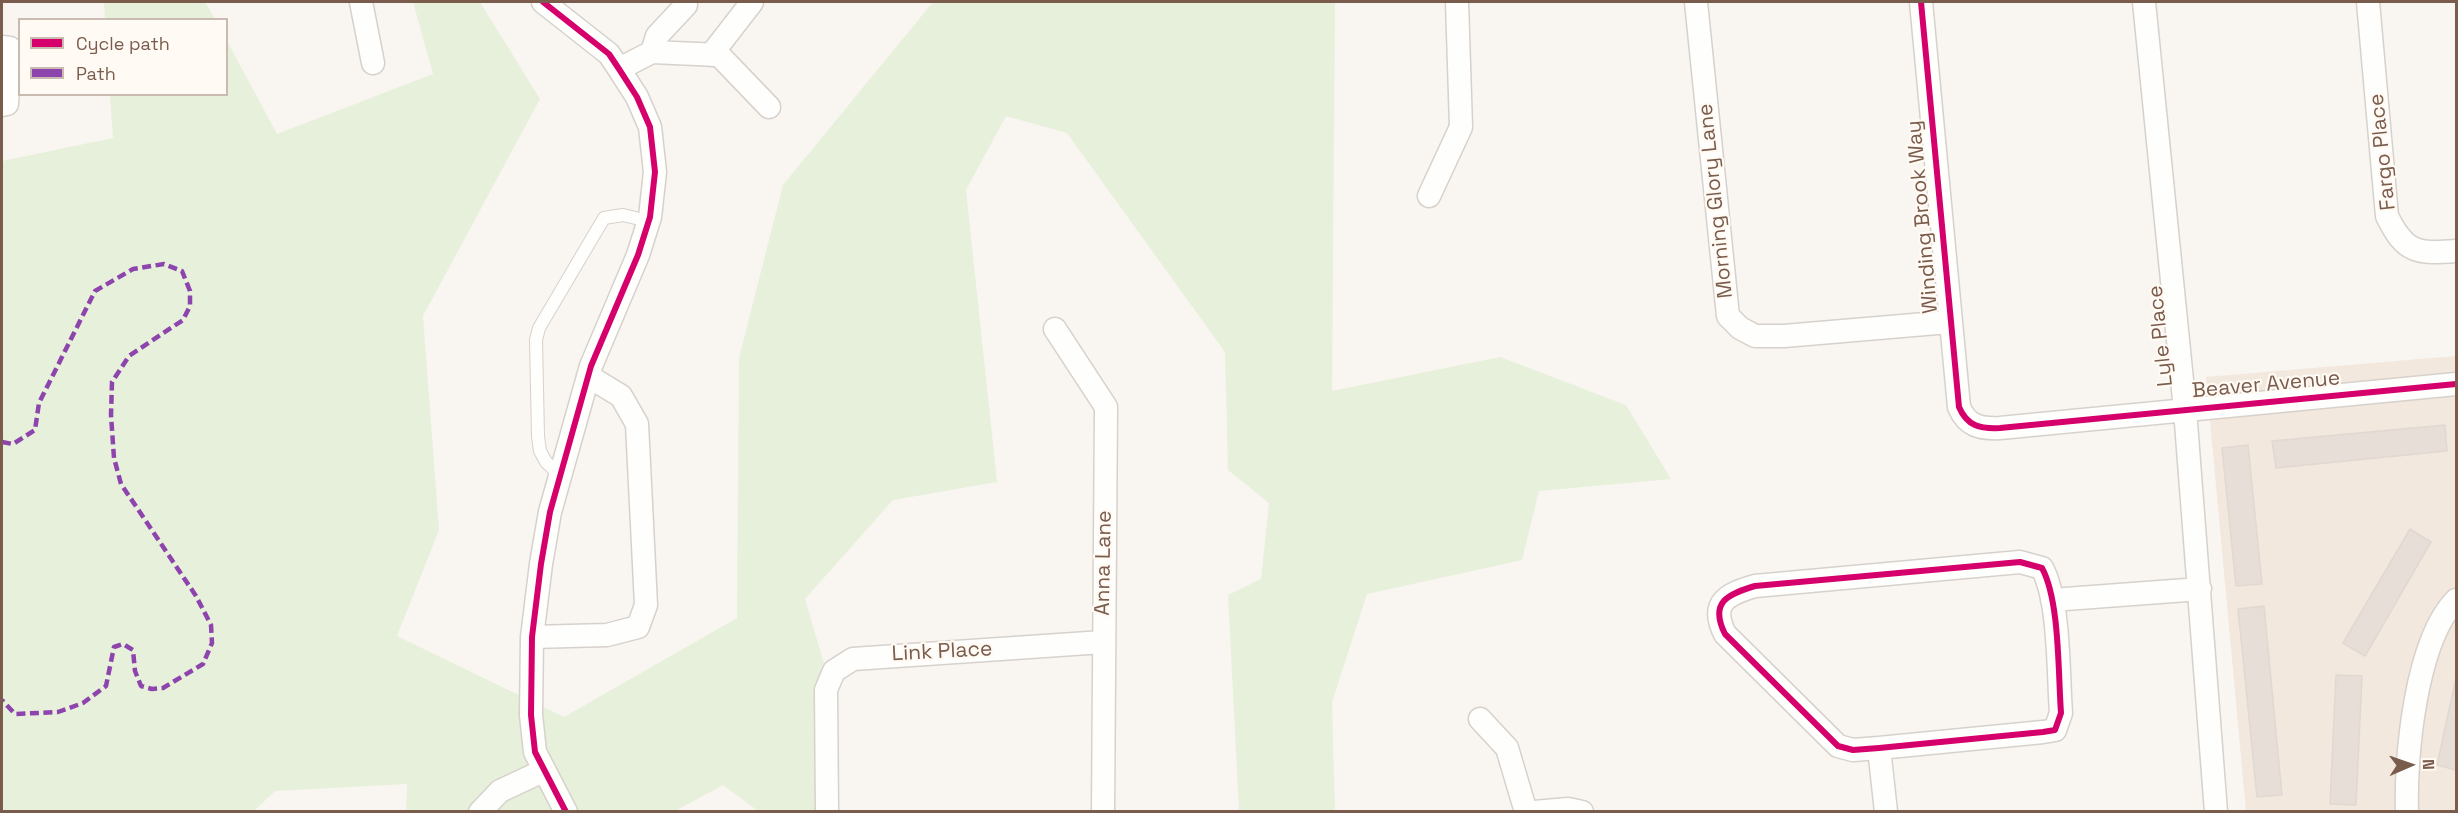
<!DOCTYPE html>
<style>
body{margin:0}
#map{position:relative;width:2458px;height:813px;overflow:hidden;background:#f9f5f0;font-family:"Space Grotesk",sans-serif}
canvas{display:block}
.frame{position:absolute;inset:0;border:3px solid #7a5c4d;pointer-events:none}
.legend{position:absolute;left:18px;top:18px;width:210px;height:78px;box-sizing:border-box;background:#fffaf3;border:2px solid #cabbb1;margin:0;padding:8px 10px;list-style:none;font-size:18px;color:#7a5c4d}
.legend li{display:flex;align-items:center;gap:12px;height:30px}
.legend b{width:30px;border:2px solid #cabbb1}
.north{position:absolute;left:2380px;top:735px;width:60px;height:60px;-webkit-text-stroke:4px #fffaf3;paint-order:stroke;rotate:88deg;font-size:16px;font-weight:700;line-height:24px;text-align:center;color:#7a5c4d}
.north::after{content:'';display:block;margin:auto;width:21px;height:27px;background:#7a5c4d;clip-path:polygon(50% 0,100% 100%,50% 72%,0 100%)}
</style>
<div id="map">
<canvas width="2458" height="813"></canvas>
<div class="frame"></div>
<ul class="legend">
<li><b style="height:8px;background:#d6006c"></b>Cycle path</li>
<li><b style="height:8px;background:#8e44ad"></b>Path</li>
</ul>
<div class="north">N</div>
</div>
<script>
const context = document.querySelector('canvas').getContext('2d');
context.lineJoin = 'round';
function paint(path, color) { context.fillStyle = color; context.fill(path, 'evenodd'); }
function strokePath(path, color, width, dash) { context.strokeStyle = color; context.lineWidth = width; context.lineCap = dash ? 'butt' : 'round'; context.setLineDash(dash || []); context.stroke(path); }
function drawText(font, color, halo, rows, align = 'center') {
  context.font = font + ' "Space Grotesk",sans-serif'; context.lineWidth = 4.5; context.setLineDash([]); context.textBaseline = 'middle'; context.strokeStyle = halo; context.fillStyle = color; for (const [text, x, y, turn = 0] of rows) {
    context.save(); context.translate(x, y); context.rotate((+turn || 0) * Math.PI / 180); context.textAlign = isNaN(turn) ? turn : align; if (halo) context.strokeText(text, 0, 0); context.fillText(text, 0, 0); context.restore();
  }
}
paint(new Path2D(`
 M2456,356v455h-210l-40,-434z`), '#f2e8de');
paint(new Path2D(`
 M104,2h101l10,17h-110z
 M413,2h67l60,97 -117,217 16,214 -42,106 167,81 173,-99 2,-260 44,-173 150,-183h402l-3,389 168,-34 126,48 45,74 -132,12 -17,69 -155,34 -35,108 3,109h-96l-11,-216 33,-16 8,-76 -41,-33 -3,-118 -158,-219 -61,-17 -40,74 31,292 -104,18 -88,99 30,102 -1,110h-76l-35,-26 -48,26h-269l1,-27 -132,7 -21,20 -252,1v-651l111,-23 -3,-43 116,-1 1,-53 50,93 156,-60z`), '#e7f0db');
const building = new Path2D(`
 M2445,425l2,26 -171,17 -4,-27z
 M2248,445l14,139 -26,2 -14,-138z
 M2410,529l21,13 -66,114 -22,-13z
 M2264,606l18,189 -25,2 -19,-188z
 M2336,675l26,1 -6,129 -26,-1z
 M2456,678v92l-19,-5z`);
paint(building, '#e6ded7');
strokePath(building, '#e2d8d2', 1.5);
const lane = new Path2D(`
 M560,475l-14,-13 -6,-11 -2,-15 -2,-96 3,-12 65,-110 19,-3 25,6`);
const street = new Path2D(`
 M361,2l12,61
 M543,2l66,52 10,15 18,28 13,30 5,45 -5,45 -12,38 -47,111 -41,146 -9,52 -9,73 -1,78 4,37 31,60
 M1696,2l32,314 12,12 15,8h29l165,-14
 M1921,2l38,405c8,19 21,22 41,21l456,-44
 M2144,2l41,408 31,402
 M2368,2l19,214c18,37 30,38 69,35
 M2,47l8,1 -3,56 -5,1
 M652,52l67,3 50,52
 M711,55l41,-53
 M619,69l33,-17 5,-16 29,-31
 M1429,196l32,-69 -4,-125
 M1055,329l51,78 -3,405
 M2020,562l22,6c18,33 16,106 19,145l-6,17 -12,2 -164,16 -26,2 -15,-4 -113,-112c-16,-32 3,-40 30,-48z
 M2052,600l148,-11
 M532,637l75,-2 31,-8 8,-22 -9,-181 -16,-28 -33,-20
 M1480,719l27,29 19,64
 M1879,748l7,64
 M480,812l20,-21 43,-20
 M827,812l-1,-122 8,-19 19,-12 250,-17
 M1534,812l34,-3 14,3
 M2407,812c-2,-56 9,-172 49,-212`);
strokePath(lane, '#d7d1cb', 14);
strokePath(street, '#d7d1cb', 25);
strokePath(lane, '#fefefd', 12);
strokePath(street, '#fefefd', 22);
strokePath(new Path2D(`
 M2,442l11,2 22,-14 4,-27 56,-112 38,-22 31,-5 18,7 8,20v15l-7,14 -54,36 -17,26 -1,33 3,43 7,26 75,112 15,29 1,18 -9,21 -40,24 -11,1 -11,-3 -6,-15 -2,-21 -10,-6 -9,3 -8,39 -23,17 -25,9 -43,2 -13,-14`), '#8e44ad', 4.5, [9, 4.5]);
strokePath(new Path2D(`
 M543,2l66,52 10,15 18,28 13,30 5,45 -5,45 -12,38 -47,111 -41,146 -9,52 -9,73 -1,78 4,37 31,60
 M1921,2l38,405c8,19 21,22 41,21l456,-44
 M2020,562l22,6c18,33 16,106 19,145l-6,17 -12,2 -164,16 -26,2 -15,-4 -113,-112c-16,-32 3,-40 30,-48z`), '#d6006c', 6);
drawText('21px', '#7a5c4d', '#fffaf3', [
 ["Fargo Place",2383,152,-96],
 ["Morning Glory Lane",1716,201,-96],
 ["Winding Brook Way",1923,217,-95],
 ["Lyle Place",2161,336,-96],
 ["Beaver Avenue",2266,385,-5],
 ["Anna Lane",1104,563,-89],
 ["Link Place",942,652,-3]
]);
</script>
